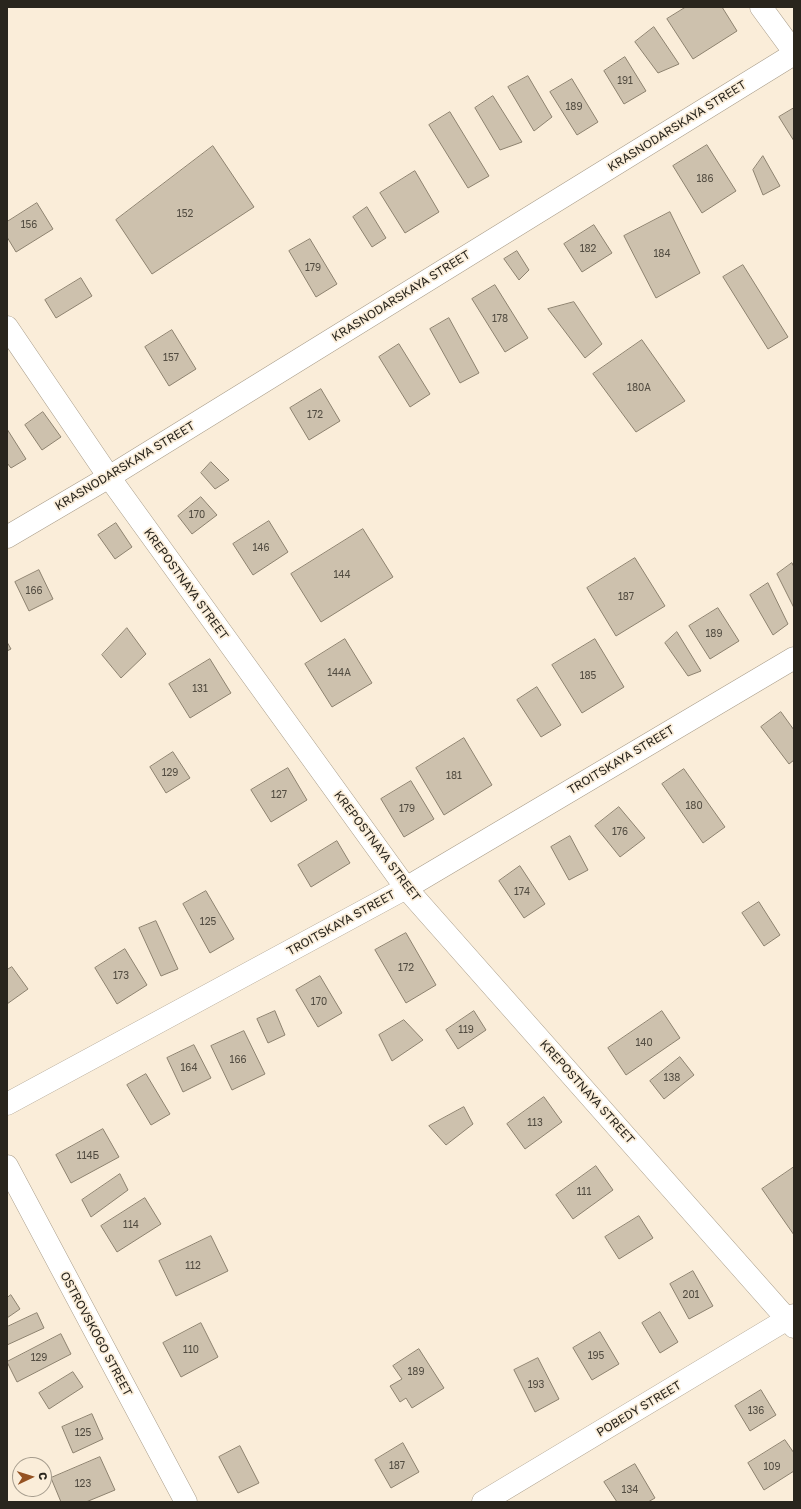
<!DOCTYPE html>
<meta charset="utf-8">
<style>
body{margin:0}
#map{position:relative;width:801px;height:1509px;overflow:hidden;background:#faedd9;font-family:"Golos Text",sans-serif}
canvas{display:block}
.frame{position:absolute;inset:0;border:8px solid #29251d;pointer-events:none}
.north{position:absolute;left:12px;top:1457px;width:40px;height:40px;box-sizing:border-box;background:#faedd9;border:1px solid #a69d8e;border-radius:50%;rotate:86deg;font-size:11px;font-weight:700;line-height:16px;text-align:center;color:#29251d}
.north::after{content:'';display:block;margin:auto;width:14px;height:18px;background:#955222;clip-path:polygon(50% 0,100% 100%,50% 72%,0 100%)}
</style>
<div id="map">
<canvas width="801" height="1509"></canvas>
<div class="frame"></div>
<div class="north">С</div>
</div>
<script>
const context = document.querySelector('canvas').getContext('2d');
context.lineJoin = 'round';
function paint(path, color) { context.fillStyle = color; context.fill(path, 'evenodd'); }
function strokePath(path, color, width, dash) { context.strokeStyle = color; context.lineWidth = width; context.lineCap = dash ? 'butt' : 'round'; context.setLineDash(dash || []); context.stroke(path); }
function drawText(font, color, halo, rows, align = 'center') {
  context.font = font + ' "Golos Text",sans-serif'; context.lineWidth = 3.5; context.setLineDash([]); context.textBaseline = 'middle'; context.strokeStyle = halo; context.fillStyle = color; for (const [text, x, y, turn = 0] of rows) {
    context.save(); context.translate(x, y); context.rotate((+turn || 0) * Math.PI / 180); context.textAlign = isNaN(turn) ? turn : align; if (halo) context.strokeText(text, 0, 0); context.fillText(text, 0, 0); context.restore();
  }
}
const building = new Path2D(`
 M686,7h36l15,24 -44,28 -26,-40z
 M654,27l25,37 -21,9 -23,-31z
 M625,57l21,34 -22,13 -20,-33z
 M528,76l24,41 -18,14 -26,-44z
 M572,79l26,43 -21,13 -27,-43z
 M493,96l29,46 -22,8 -25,-42z
 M794,108v33l-15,-24z
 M450,112l39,64 -21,12 -39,-63z
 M707,145l29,46 -34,22 -29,-47z
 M213,146l41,61 -102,67 -36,-54z
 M763,156l17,30 -17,9 -10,-25z
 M415,171l24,41 -34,21 -25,-40z
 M37,203l16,26 -37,23 -9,-15v-15z
 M367,207l19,31 -14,9 -19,-30z
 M670,212l30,61 -44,25 -32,-62z
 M594,225l18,28 -30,19 -18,-28z
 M310,239l27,45 -21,13 -27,-46z
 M517,251l12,19 -10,10 -15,-21z
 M743,265l45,72 -20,12 -45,-72z
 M81,278l11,18 -36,22 -11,-18z
 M495,285l33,53 -23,14 -33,-53z
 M574,302l28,42 -17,14 -37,-49z
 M449,318l30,55 -19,10 -30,-54z
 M172,330l24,39 -27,17 -24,-39z
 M642,340l43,61 -49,31 -43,-58z
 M399,344l31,50 -20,13 -31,-50z
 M321,389l19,32 -31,19 -19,-32z
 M43,412l18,25 -19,13 -17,-25z
 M7,429l19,30 -15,9 -4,-5z
 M211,462l18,18 -14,9 -14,-16z
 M201,497l16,18 -25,19 -14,-18z
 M269,521l19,31 -35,23 -20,-31z
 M116,523l16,24 -17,12 -17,-24z
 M363,529l30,48 -72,45 -30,-48z
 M635,558l30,48 -49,30 -29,-48z
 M792,563l2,4v41l-17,-34z
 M39,570l14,29 -24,12 -14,-29z
 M768,583l20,41 -15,11 -23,-40z
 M718,608l21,33 -29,18 -21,-33z
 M127,628l19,26 -25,24 -19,-23z
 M677,632l24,39 -13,5 -23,-33z
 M345,639l27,44 -40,24 -27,-43z
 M595,639l29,48 -42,26 -30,-48z
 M7,642l4,7 -4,2z
 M210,659l21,34 -41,25 -21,-34z
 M537,687l24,38 -20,12 -24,-37z
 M781,712l13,18v30l-5,4 -28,-37z
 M464,738l28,47 -48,30 -28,-47z
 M173,752l17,26 -24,15 -16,-26z
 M288,768l19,32 -36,22 -20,-32z
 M684,769l41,58 -22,16 -41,-59z
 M411,781l23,38 -30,18 -23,-38z
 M619,807l26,31 -25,19 -25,-31z
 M570,836l18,34 -19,10 -18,-33z
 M337,841l13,22 -39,24 -13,-22z
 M520,866l25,38 -21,14 -25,-37z
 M206,891l28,48 -24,14 -27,-49z
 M759,902l21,33 -16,11 -22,-33z
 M156,921l22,48 -17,7 -22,-48z
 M406,933l30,52 -30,18 -31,-53z
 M125,949l22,36 -30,19 -22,-36z
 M12,967l16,22 -21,15v-34z
 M320,976l22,37 -24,14 -22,-37z
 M275,1011l10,24 -17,8 -11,-24z
 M474,1011l12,19 -28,19 -12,-19z
 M662,1011l18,27 -54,37 -18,-27z
 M404,1020l19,20 -31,21 -13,-26z
 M244,1031l21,43 -33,16 -21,-44z
 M194,1045l17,33 -28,14 -16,-34z
 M680,1057l14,18 -30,24 -14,-18z
 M146,1074l24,40 -19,11 -24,-40z
 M544,1097l18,25 -37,27 -18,-25z
 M464,1107l9,17 -27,21 -17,-19z
 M103,1129l16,28 -48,26 -15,-28z
 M596,1166l17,24 -40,29 -17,-24z
 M794,1167v68l-32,-46z
 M120,1174l8,16 -37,27 -9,-17z
 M145,1198l16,26 -44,28 -16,-26z
 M639,1216l14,22 -34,21 -14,-22z
 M211,1236l17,35 -52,25 -17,-35z
 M693,1271l20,35 -24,13 -19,-35z
 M11,1295l9,14 -13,9v-20z
 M660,1312l18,30 -18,11 -18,-30z
 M37,1313l7,15 -37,17v-18z
 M201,1323l17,34 -37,20 -18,-34z
 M600,1332l19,32 -27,16 -19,-32z
 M61,1334l10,20 -54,28 -10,-20z
 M419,1349l25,39 -32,20 -6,-10 -6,4 -10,-16 12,-7 -9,-13z
 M538,1358l21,41 -24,13 -21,-42z
 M73,1372l10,15 -34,22 -10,-16z
 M761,1390l15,25 -26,16 -15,-25z
 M92,1414l11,25 -30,14 -11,-26z
 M785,1440l9,13v18l-30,19 -16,-27z
 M403,1443l16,29 -28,16 -16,-28z
 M240,1446l19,37 -21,10 -19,-36z
 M100,1457l15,33 -29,12h-25l-10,-24z
 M635,1464l20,34 -7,4h-31l-13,-20z`);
paint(building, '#cdc1ad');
strokePath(building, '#8d826f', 1);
const minor = new Path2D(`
 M761,7l33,45
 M7,327l102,150 297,411 388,439
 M7,537l102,-60 685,-423
 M7,1104l399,-216 388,-230`);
const tertiary = new Path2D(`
 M7,1166l179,336
 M483,1502l311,-187`);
strokePath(minor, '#a89c89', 23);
strokePath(tertiary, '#a89c89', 23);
strokePath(minor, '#fff', 22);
strokePath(tertiary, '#fff', 22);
drawText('10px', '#524c41', null, [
 ["191",625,81],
 ["189",574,107],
 ["186",705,179],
 ["152",185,214],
 ["156",29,225],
 ["182",588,249],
 ["184",662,254],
 ["179",313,268],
 ["178",500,319],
 ["157",171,358],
 ["180А",639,388],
 ["172",315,415],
 ["170",197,515],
 ["146",261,548],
 ["144",342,575],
 ["166",34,591],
 ["187",626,597],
 ["189",714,634],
 ["144А",339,673],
 ["185",588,676],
 ["131",200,689],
 ["129",170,773],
 ["181",454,776],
 ["127",279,795],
 ["180",694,806],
 ["179",407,809],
 ["176",620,832],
 ["174",522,892],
 ["125",208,922],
 ["172",406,968],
 ["173",121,976],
 ["170",319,1002],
 ["119",466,1030],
 ["140",644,1043],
 ["166",238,1060],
 ["164",189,1068],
 ["138",672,1078],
 ["113",535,1123],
 ["114Б",88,1156],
 ["111",584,1192],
 ["114",131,1225],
 ["112",193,1266],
 ["201",691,1295],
 ["110",191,1350],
 ["195",596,1356],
 ["129",39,1358],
 ["189",416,1372],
 ["193",536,1385],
 ["136",756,1411],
 ["125",83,1433],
 ["187",397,1466],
 ["109",772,1467],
 ["123",83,1484],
 ["134",630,1490]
]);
drawText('12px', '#29251d', '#faedd9', [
 ["KRASNODARSKAYA STREET",677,126,-32],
 ["KRASNODARSKAYA STREET",401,296,-32],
 ["KRASNODARSKAYA STREET",125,466,-31],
 ["KREPOSTNAYA STREET",186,584,54],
 ["TROITSKAYA STREET",621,760,-31],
 ["KREPOSTNAYA STREET",377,846,53],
 ["TROITSKAYA STREET",341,923,-29],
 ["KREPOSTNAYA STREET",587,1092,48],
 ["OSTROVSKOGO STREET",96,1334,62],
 ["POBEDY STREET",639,1409,-31]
]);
</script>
